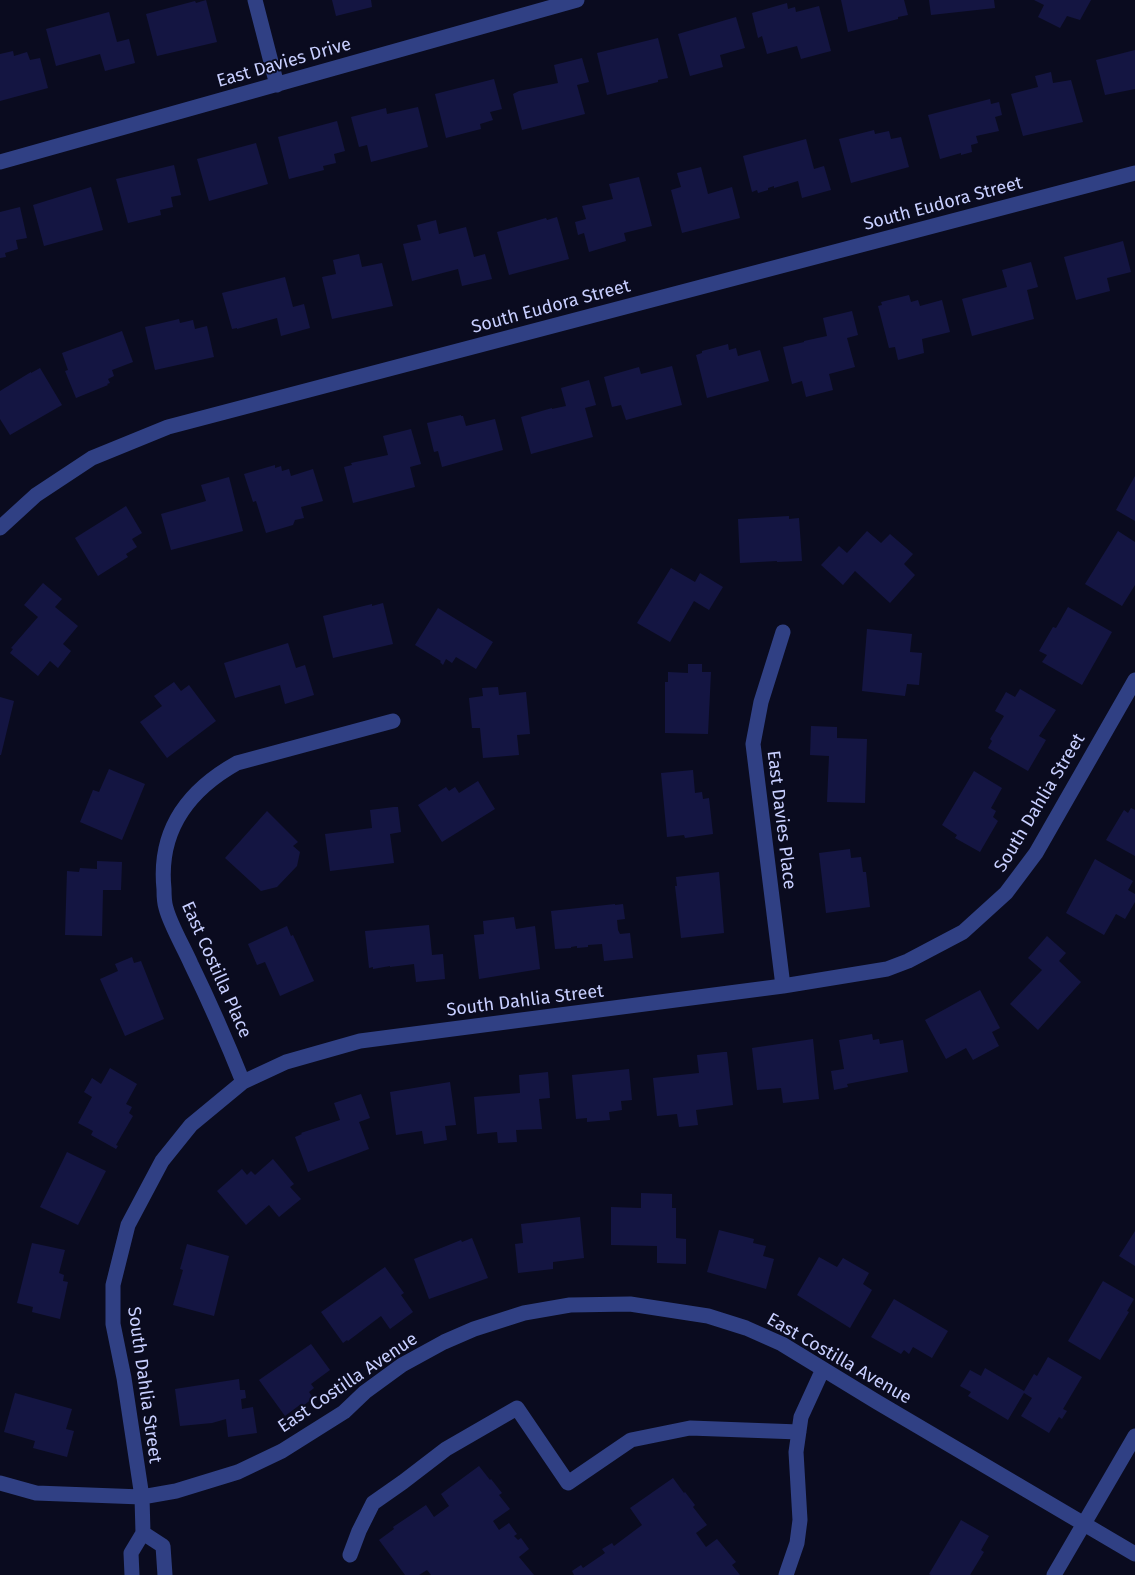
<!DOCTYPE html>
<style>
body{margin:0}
canvas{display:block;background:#0a0b1f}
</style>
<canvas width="1135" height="1575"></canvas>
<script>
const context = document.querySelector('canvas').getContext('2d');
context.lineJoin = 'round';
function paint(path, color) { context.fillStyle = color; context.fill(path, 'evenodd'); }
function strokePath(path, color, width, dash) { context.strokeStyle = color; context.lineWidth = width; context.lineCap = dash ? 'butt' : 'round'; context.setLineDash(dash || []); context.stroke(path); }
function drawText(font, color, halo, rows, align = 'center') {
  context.font = font + ' "Fira Sans",sans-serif'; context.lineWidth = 4; context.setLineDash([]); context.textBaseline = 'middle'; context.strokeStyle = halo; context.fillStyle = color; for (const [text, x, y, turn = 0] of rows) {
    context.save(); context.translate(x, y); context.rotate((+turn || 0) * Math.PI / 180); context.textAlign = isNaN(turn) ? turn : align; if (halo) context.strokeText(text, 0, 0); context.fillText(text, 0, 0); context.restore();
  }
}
paint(new Path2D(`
 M206,0l11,42 -60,14 -11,-42 49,-13 1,2z
 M332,0h39l1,7 -36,9z
 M841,0h63l4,15 -10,2v2l-50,13z
 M929,0h65l1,8 -64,7z
 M1034,0h57l-11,20 -13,-4 -7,12 -22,-11 6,-12z
 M787,3l1,6 7,-2 1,5 23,-6 12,45 -30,8 -4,-13 -30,8 -5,-18 -4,2 -6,-25z
 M109,12l8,30 12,-3 6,24 -30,8 -5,-17 -44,12 -10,-37z
 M736,17l9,31 -25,7 3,12 -33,9 -12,-42z
 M658,38l10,40 -10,2v2l-51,13 -10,-42z
 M1135,50v39l-30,6 -9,-35z
 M13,51l1,5 13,-4 3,8 10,-2 8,30 -48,13v-47z
 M582,58l7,24 -12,3 8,29 -63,16 -9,-36 6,-3 39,-8 -4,-18z
 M1051,72l2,11 18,-3 12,42 -60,14 -12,-42 27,-7 -3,-11z
 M494,79l8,30 -12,3 3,8 -13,4 1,5 -35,9 -11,-44z
 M990,99l1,5 8,-2 3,13 -7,2 4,14 -23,5 2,7 -7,2 1,7 -11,3v-2l-21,6 -12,-44z
 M418,107l10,40 -57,15 -4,-17 -8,2 -8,-30 35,-9 1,6z
 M337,121l8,30 -11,3 2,9 -13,3 1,4 -35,9 -11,-42z
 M874,130l1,4 14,-3 2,8 10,-2 8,30 -58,16 -12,-44z
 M806,139l8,30 10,-3 7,24 -29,8 -4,-17 -24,7v-2l-6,2v2l-10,3 -1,-3 -5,2 -9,-36z
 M256,143l12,41 -59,17 -12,-42z
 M174,165l7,30 -10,2 2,10 -13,3 1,5 -33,8 -12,-44z
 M701,167l7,27 24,-7 8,31 -58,15 -11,-43 10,-3 -4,-14z
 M639,177l13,49 -28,7 2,8 -37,11 -5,-19 -6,2 -3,-13 11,-3 -4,-13 31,-7 -4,-15z
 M91,187l12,43 -59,16 -11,-41z
 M20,207l7,31 -11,2 2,9 -13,4 1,4 -6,1v-46z
 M557,217l12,42 -60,16 -12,-43 49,-14 1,2z
 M436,220l3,14 27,-7 8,30 11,-3 7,25 -30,7 -4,-17 -46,12 -9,-37 18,-4 -4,-15z
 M1123,241l8,31 -24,6 3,13 -34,9 -12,-43z
 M359,254l3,13 20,-4 11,43 -61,13 -10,-42 14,-3 -3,-14z
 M1031,262l7,25 -11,3 7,29 -62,17 -10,-37 45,-12 -5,-17z
 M285,277l8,30 11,-3 6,24 -29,8 -4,-18 -40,11v-1l-5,1 -10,-36z
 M909,295l2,7 7,-2 2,6 22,-6 8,32 -28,7 2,14 -26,7 -3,-13 -6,1 -11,-42 4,-1 -1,-3z
 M852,311l6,24 -11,3 8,29 -26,7 4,16 -27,7 -4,-16 -10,3 -9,-37 21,-5v-1l23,-5 -4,-18z
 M179,319l1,4 13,-3 2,9 12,-3 7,31 -59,13 -10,-43z
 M122,331l11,31 -21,8 2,6 -6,3 2,4 -3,1 1,1 -32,13 -11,-27 3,-1 -6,-17z
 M728,344l1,6 7,-2 2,8 22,-6 9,31 -62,17 -11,-43 6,-2v-2z
 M672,366l10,39 -56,15 -5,-15 -9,2 -8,-30 35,-10 2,7z
 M40,368l22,37 -52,30 -10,-16v-28l31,-19v1z
 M589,380l7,25 -11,3 8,29 -62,17 -10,-37 31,-9v1l14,-3 -5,-18z
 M461,415v1h2l3,10 29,-7 8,31 -61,17 -4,-16 -4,1 -7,-29z
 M411,429l10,35 -11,3 5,20 -62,16 -9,-36 8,-2 -1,-2 37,-8 -5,-19z
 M275,465v3l6,-2 1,5 7,-2 2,7 22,-7 10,32 -22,6 3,11 -9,2 -2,5 -27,8 -10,-32 -3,1 -9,-28z
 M1135,476v45l-19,-11z
 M229,477l14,54 -72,19 -10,-36 45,-13 -5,-16z
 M126,506l16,27 -10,6 5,8 -11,7 2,3 -30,19 -23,-38z
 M789,516v3l10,-1 3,43 -25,1v-1l-37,2 -2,-44z
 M867,531l14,12 9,-9 23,20 -9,10 11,11 -25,28 -35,-32 -12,14 -22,-20 18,-19 8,7z
 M1118,531l17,11v43l-13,21 -37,-22z
 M671,568l24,14 5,-9 23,14 -14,23 -15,-9 -24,41 -33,-19z
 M43,583l19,16 -7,8 23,19 -15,18 8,7 -13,17 -8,-7 -12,15 -28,-23 3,-4 -2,-1 27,-31 -14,-12z
 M383,603l10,41 -60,14 -10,-42 49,-12v2z
 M1068,607l44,25 -30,53 -40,-23 5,-7 -8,-4 14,-24 3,1z
 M438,608l55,34 -17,27 -20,-12 -4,6 -6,-4 -3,6 -3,-3 1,-1 -26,-16z
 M867,629l45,5 -2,18 12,1 -3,32 -12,-1 -2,12 -43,-5z
 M288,643l8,25 9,-3 9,30 -29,9 -5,-19 -45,13 -11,-35z
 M688,664h14v8h9l-3,62 -43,-1v-51h3v-10l20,1z
 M174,682l7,9 8,-6 27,36 -49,37 -27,-36 22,-16 -8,-10z
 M498,687l1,8 27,-3 4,42 -13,1 2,20 -36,3 -3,-30h-8l-3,-30 14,-2 -1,-8z
 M1020,689l36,21 -17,26 7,4 -18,31 -40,-23 4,-7 -2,-2 14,-23 -9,-5 11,-19 9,5z
 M0,697l14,4 -13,54h-1z
 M811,726l26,1v11l30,1 -2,64 -38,-1 2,-46 -19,-1z
 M109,769l36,15 -23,56 -42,-18 13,-32 6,2z
 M693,770l2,23 7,-1 1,7 6,-1 4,36 -28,4 -1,-3 -17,2 -6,-64z
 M974,771l28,17 -11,20 5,3 -3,6 5,4 -18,31 -25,-14 2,-3 -15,-10z
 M478,781l17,28 -53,33 -24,-37 28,-18 3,4 6,-4 4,6z
 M394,807h4l3,25 -11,2 4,29 -64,8 -5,-37 47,-6 -2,-18z
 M1131,808l4,2v46l-29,-16 18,-30 4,3z
 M267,811l31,31 -5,4 7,6 -3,14 -20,21 -16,4 -36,-33z
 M850,849l1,9 10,-1 2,15h3l4,35 -44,6 -7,-60z
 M1095,859l38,22 -5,9 7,4v8l-10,17 -9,-5 -12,21 -38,-22z
 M97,861l25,1 -1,28h-18l-1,46 -37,-1 2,-64 12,1 1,-4 17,1z
 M719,872l5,61 -43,5 -6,-52h2l-1,-9z
 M615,904v1l8,-1 2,15 -8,1 1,10 2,4 10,-1 3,25 -29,3 -2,-17 -14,1v2l-11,1v-2l-6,1v1l-16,1 -4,-38z
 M514,917l2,12 19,-3 5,43 -61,10 -5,-44 10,-1 -1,-13z
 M429,925l3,30 11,-1 2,25 -29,3 -2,-18 -24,3v-1l-17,3v-2l-4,1 -4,-37z
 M287,926l4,10 2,-1 21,46 -34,15 -15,-34 -8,3 -9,-21z
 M1047,936l19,17 -7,8 22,21 -43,48 -28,-26 32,-34 -14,-12z
 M132,957l2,6 7,-2 23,58 -39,17 -25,-57 18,-8 -3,-7z
 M980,990l20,38 -8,4 7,14 -26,14 -7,-12 -20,11 -21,-39z
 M872,1034l1,6 6,-1 1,5 23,-4 5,32 -61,12 1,3 -14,3 -3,-19 13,-2 -5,-29z
 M813,1039l6,60 -36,4 -2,-15 -24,2 -5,-42z
 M724,1052h3l6,53 -37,5 2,15 -19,2 -2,-13 -20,2 -4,-38 46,-5 -2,-18z
 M110,1068l27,16 -11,20 6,3 -3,6 4,3 -17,29 2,1 -2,3 -25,-14 2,-4 -15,-8 14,-26 -8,-5 8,-14 9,6z
 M629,1069l3,31 -11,1 1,9 -13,2 1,8 -23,2v-4l-11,1 -4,-44z
 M548,1072l2,26 -11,1 3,30 -26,1 1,12 -19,1 -1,-11 -20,2 -3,-37 46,-4 -1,-18z
 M450,1082l6,43 -11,1 2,14 -23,4 -2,-13 -26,4 -6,-43z
 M361,1094l9,24 -11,4 10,27 -61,23 -13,-35 7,-3 -1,-1 39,-13 -6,-17z
 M67,1152l39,19 -28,54 -38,-18z
 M273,1159l21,25 -4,3 11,12 -22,18 -10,-12 -23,20 -29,-34 25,-22 5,6 4,-4 4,4z
 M641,1193l31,1v14h4v30l10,1v25l-29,-1v-17l-46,-1v-38l30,1z
 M580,1217l4,41 -31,4v7l-35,4 -3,-29 8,-1 -2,-19z
 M719,1230l35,9 -1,4 13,3 -3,10 11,3 -8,30 -59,-17z
 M1135,1231v35l-16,-10z
 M472,1238l16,40 -59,21 -15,-40 47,-19 1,2z
 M32,1243l33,7 -6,23 5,2 -1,6 5,1 -8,37 -28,-7 1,-5 -16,-4z
 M187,1244l42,12 -15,60 -41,-11 10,-35 -3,-1z
 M819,1257l18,10 6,-9 26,15 -6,11 9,6 -22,38 -53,-33z
 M385,1267l19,26 -3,2 12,17 -23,17 -9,-13 -33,25 -1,-1 -4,3 -22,-31z
 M1103,1281l31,18 -7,12 2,1 -29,48 -32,-19z
 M894,1299l54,32 -16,27 -19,-11 -4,7 -5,-4 -3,4 -30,-17z
 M311,1344l19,26 -19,14 3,4 -5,4 4,6 -10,8 -2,-2 -16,12 -26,-36z
 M1048,1357l34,20 -19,32 4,2 -5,8 -3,-2 -10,16 -28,-17 11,-18 -8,-5 -16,27 -40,-24 3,-4 -11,-6 10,-16 11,6 4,-8 39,23 10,-17 3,2z
 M239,1379l1,11h5l1,8 -5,1 1,10 11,-2 4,26 -29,4 -2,-18 -14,4 -32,3 -5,-37z
 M15,1393l57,16 -6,20 8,2 -7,26 -34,-9 2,-7 -31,-9z
 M479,1466l11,14 1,-1 11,14 -3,2 11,14 -17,12 6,9 10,-7 8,11 -3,2 4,4 3,-2 8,11 -10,8 15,18h-103l-4,-5 -8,5h-14l-26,-35 15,-11 -1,-2 33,-22 8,12 15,-11 -8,-12z
 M673,1478l11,15 1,-1 10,13 -2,2 14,18 -11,8 10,14 11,-8 19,23 -4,3 8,10h-166l-2,-4 9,-6 2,3 22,-15 -3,-4 10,-6 2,3 28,-21 -12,-17z
 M961,1520l28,16 -8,14 3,2 -14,23h-39l-2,-1z`), '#141542');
strokePath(new Path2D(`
 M255,0l22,85
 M0,162l577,-162
 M0,528l36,-33 56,-37 76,-31 967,-254
 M783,632l-22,70 -8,42 30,242
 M243,1082c-16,-40 -33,-79 -52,-118 -7,-16 -21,-40 -25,-56 -2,-6 -2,-13 -2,-19 -6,-58 23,-98 73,-126l156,-42
 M0,1483l36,10 106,4 34,-6 62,-19 44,-21 62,-39 21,-20 37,-27 42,-23 30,-13 50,-16 46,-8 60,-1 78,12 38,12 36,16 95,58 258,152
 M143,1533l-1,-36 -18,-119 -11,-54v-39l15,-60 34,-64 29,-36 52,-43 43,-20 74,-21 423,-55 104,-17 21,-8 55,-29 43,-39 30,-40 99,-173
 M350,1555l9,-24 14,-28 30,-21 43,-33 71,-41 51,75 63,-43 59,-12 109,4
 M132,1575l-1,-22 12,-20 20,13 2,29
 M786,1575l11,-32 3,-23 -4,-68 5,-35 22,-48
 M1054,1575l81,-139`), '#304084', 15);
drawText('18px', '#c8cfff', '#0a0b1f', [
 ["East Davies Drive",284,63,-16],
 ["South Eudora Street",943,204,-15],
 ["South Eudora Street",551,307,-15],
 ["South Dahlia Street",1040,803,-59],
 ["East Davies Place",781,820,83],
 ["East Costilla Place",216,970,66],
 ["South Dahlia Street",525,1001,-7],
 ["East Costilla Avenue",839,1359,30],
 ["East Costilla Avenue",348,1383,-34],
 ["South Dahlia Street",144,1385,82]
]);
</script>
